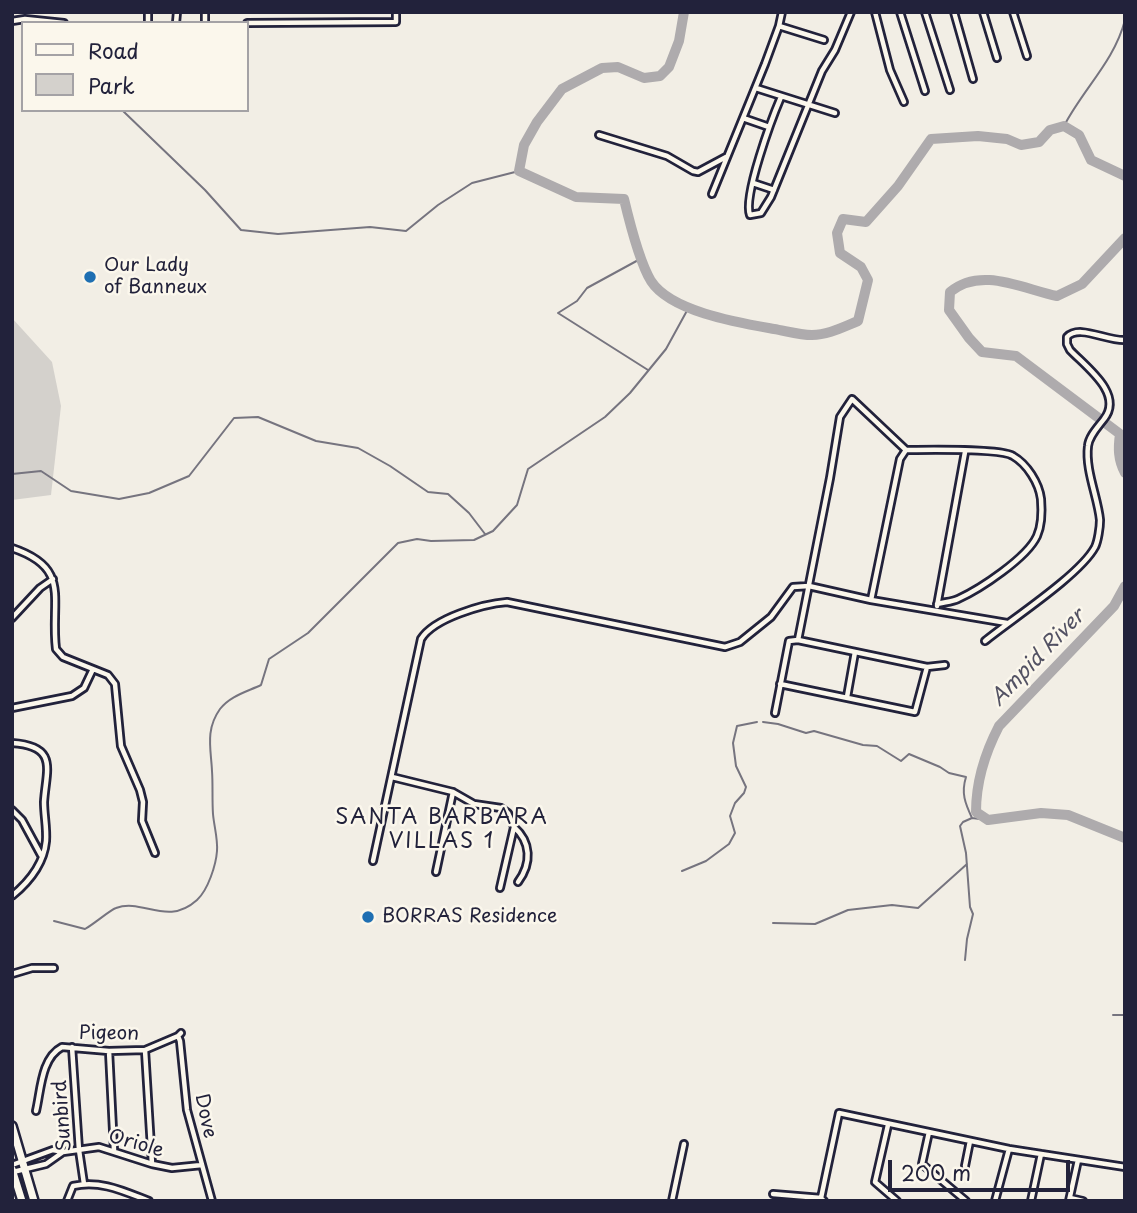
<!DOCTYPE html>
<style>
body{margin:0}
#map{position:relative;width:1137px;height:1213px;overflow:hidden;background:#f2eee5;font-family:"Playpen Sans",sans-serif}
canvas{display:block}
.frame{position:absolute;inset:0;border:14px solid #22223b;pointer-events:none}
.legend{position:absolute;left:21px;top:21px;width:228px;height:91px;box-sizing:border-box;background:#fbf7ec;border:2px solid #a4a2a5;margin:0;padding:9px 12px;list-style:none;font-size:21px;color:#22223b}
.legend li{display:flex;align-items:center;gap:14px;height:35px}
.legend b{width:35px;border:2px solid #a4a2a5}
.scale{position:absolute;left:888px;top:1160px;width:182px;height:32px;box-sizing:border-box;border:4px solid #22223b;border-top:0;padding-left:9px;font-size:21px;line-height:24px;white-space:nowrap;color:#22223b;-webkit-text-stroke:5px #fbf7ec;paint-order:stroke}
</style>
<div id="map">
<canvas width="1137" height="1213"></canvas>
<div class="frame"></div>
<ul class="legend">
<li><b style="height:9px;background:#fbf7ec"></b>Road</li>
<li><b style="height:19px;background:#d4d1cc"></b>Park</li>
</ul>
<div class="scale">200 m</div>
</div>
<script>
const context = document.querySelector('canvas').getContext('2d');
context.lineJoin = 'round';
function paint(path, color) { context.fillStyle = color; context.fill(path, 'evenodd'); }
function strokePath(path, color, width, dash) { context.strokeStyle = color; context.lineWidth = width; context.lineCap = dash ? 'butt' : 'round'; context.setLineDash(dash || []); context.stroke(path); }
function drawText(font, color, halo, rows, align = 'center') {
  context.font = font + ' "Playpen Sans",sans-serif'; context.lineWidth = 5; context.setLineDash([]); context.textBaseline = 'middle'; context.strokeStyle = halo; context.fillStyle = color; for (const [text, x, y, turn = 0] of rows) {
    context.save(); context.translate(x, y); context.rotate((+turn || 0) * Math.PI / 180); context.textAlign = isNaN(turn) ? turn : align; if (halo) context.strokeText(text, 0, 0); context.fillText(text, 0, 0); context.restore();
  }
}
paint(new Path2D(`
 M12,318l40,44 9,44 -10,89 -39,5z`), '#d4d1cc');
strokePath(new Path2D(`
 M122,110l83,80 36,40 37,4 92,-7 36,4 32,-26 34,-22 47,-12
 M1064,126c19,-37 50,-64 61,-106
 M642,258l-55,30 -10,13 -19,12 90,57
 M12,474l29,-3 30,20 48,8 30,-6 40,-17 45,-58 24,-1 58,24 42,7 32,18 38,26 20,2 21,19 16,21
 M763,722l15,2 28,9 8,-2 49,14 14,1 24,15 8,-7 31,13 9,6 17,4c-5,16 -1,26 6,41l16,2
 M682,871l24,-10 23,-17 6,-11 -5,-17 5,-13 9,-10 2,-6 -10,-21 -3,-23 4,-17 20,-4
 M54,921l31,8c9,-5 25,-19 31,-21 27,-10 51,19 81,-8 11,-10 19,-35 20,-49 1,-12 -3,-25 -4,-37 -1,-15 0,-29 -1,-43 -1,-22 -7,-41 8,-62 10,-13 26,-17 41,-24l8,-26 39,-26 90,-90 19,-4 14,2 43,-1 19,-9 24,-26 11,-36 77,-52 25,-24 36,-44 23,-42
 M773,923l42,1 33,-14 44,-5 26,3 49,-44
 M965,960l2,-21 6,-25 -3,-7 -4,-54 -6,-27 3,-4 9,-4
 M1113,1015h12`), '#76747f', 2);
strokePath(new Path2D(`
 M684,12l-5,29 -10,26 -9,9 -16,2 -26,-11 -16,1 -40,21 -25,33 -13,23 -5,26 57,26 48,2c5,21 16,64 27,82 20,31 89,42 123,48 12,2 26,6 38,6 16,0 31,-8 46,-14l10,-41 -7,-13 -21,-14 -3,-20 6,-14 23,3 32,-36 33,-47 47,-3 29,3 14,6 18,-3 11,-12 14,-4 15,9 12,25 34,16
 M1125,238l-43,46 -25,12c-34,-7 -76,-30 -107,-4l-1,18 20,28 13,14 34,4 104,78c-2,14 -2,26 5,39
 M1125,586l-11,20 -115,120c-14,27 -23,55 -23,86l12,8 53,-7 27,2 57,23`), '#aeabad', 10);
const street = new Path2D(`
 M148,12v11
 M205,12v11
 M875,12l15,58 14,32
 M900,12l25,79
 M925,12l25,78
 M954,12l19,67
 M983,12l14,46
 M1013,12l14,44
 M12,21l13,-2 39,4
 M176,23l1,-11
 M247,23l149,-1v-10
 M779,26l45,14
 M756,88l79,25
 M781,97c-9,21 -38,99 -31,118l11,-2 10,-16 51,-126 13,-21 16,-38
 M743,118l26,9
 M599,135l68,21 26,15 5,1 28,-15
 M753,183l21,7
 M712,194l53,-130 14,-38 3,-14
 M12,548c60,20 38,51 44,101l7,8 45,18 7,9 6,62 19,44 3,12 -1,19 13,32
 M871,600l29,-141 6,-9
 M937,606l28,-154
 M12,618l28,-30 13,-9
 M798,640l32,-162 10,-61 12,-18 54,51c19,0 95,-2 107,6 14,8 26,27 28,43 1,12 1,26 -4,37 -10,22 -57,53 -79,63 -6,3 -14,3 -21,5
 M985,641c27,-22 95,-66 110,-94 3,-6 5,-20 5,-27 -2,-22 -15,-50 -12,-74 1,-10 10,-19 16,-27 20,-25 -18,-52 -34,-69l-3,-6v-7c12,-13 39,4 58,3
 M780,684l135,28 12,-45
 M847,697l8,-45
 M12,708l60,-12 12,-8 9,-19
 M775,713l14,-72 9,-1 129,27 18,-2
 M12,743c47,3 34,27 32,59 0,13 3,26 2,39 -2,22 -17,41 -34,55
 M392,777l61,15 21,12 27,4 7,5 6,14 -14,61
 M12,810l10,10 19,35
 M514,827c17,15 18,36 4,55
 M373,861l48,-222c13,-21 62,-35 86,-37l218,45 15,-5 31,-25 22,-30 16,-1 62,14 136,23
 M436,872l17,-80
 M12,974l20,-6h22
 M178,1036l2,5 7,69 25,91
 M72,1047l7,103 5,34
 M145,1050l7,114
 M109,1051l5,99
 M36,1111c5,-21 5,-53 26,-64l47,4 36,-1 33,-14 3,-3
 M888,1125l-13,57 22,19
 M929,1132l-7,32 44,37
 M12,1165l41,-15 10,2 36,-5 53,17 20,4 30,-3
 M965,1166l5,-25
 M13,1172l33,-8 17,-12
 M773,1194l48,4 3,3
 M821,1198l18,-85 170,36 116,18
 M1070,1198l13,3
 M67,1201l6,-15c28,-6 50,5 76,15
 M672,1201l12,-57
 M995,1201l14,-52
 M1031,1201l10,-47
 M1069,1201l9,-41`);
const secondary = new Path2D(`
 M12,1126l22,75
 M12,1169l10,32`);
strokePath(street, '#22223b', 10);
strokePath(secondary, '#22223b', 12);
strokePath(street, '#fbf7ec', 4.5);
strokePath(secondary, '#fbf7ec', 7);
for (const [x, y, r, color] of [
 [90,277,7,"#1f6fb2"],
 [368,917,7,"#1f6fb2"]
]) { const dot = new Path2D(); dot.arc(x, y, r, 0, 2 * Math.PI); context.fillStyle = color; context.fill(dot); strokePath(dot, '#fbf7ec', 2.5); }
drawText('19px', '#22223b', '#fbf7ec', [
 ["Our Lady",104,266],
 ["of Banneux",104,288],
 ["BORRAS Residence",382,917]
], 'left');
drawText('19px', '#22223b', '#fbf7ec', [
 ["Pigeon",109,1034,1],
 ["Sunbird",63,1116,-94],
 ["Dove",205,1116,78],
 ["Oriole",136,1144,16]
]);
drawText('italic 21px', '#535263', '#fbf7ec', [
 ["Ampid River",1038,658,-46]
]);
context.letterSpacing = '2px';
drawText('21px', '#22223b', '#fbf7ec', [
 ["SANTA BARBARA",442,818],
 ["VILLAS 1",442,842]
]);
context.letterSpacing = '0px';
</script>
